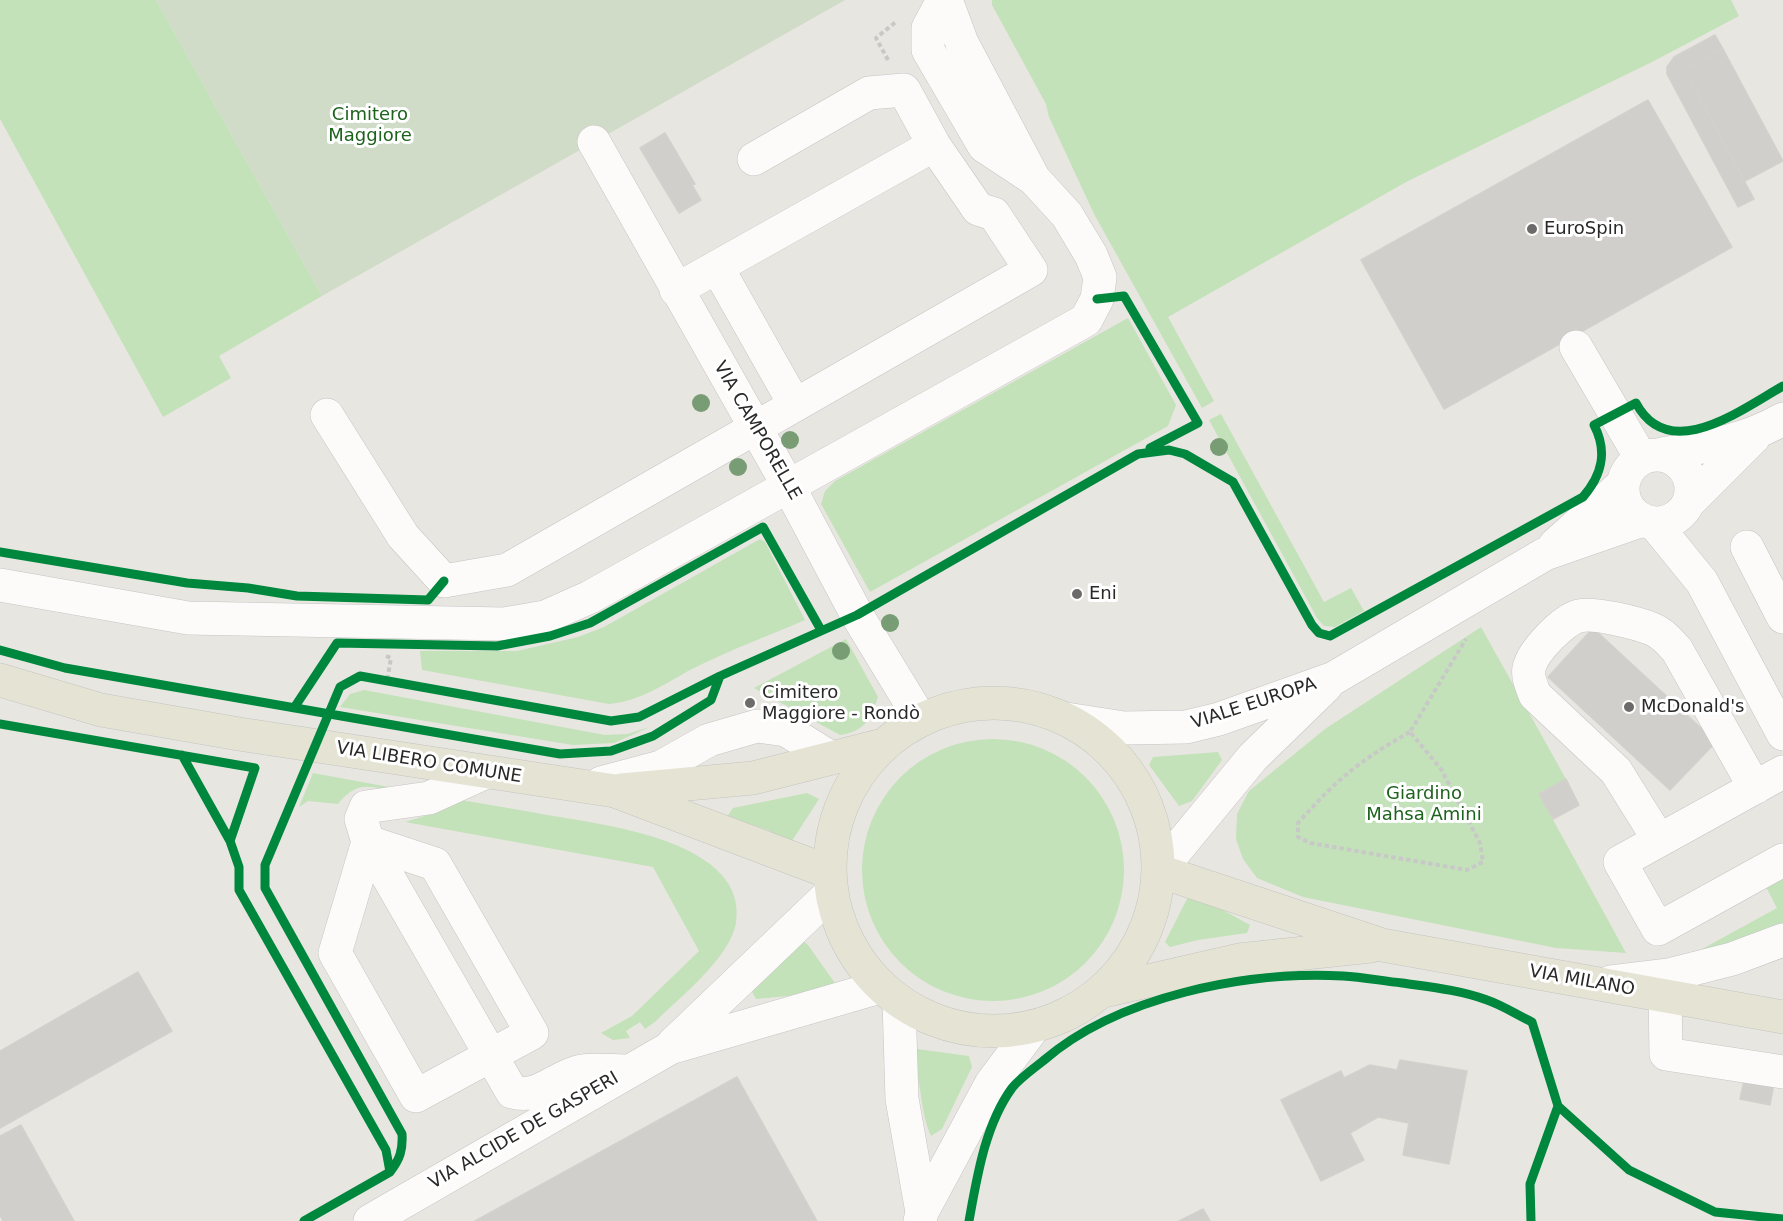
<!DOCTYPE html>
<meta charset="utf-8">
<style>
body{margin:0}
canvas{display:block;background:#e8e6e0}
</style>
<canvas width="1783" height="1221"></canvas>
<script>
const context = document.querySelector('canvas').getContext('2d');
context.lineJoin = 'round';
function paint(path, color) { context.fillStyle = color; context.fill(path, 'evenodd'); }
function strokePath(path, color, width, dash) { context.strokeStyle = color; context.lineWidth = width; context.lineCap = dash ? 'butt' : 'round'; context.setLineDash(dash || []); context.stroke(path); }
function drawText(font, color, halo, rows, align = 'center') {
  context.font = font + ' "DejaVu Sans",sans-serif'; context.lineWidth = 6; context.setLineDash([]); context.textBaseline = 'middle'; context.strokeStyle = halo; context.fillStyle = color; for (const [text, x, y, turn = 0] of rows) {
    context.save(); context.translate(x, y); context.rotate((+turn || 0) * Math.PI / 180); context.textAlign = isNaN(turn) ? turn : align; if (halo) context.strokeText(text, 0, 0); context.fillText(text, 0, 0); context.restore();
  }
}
paint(new Path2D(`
 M0,0h156l166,296 -103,60 12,22 -68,39 -163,-298z
 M992,0h739l8,16 -85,45 -246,120 -240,136 46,84 -12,7 -108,-194 -45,-97 -3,-13 -54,-99z
 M1128,318l48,87 -8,21 -298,166 -49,-88 4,-13 10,-10z
 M1221,414l103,188 27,-14 13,23 -29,16 -11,-1 -7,-8 -108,-198z
 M760,539l5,3 40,78c-37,16 -75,30 -111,48 -29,15 -52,33 -85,36l-187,-34 -2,-19h97l61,-14 26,-10z
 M1481,627l85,152 -27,15 87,159 -70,-5 -253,-51 -46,-19 -14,-19 -7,-20 1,-25 12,-23 76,-62z
 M846,639l32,58c-8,23 -13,34 -38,38l-86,-47z
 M364,690l241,45 22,-1 23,-7 -36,16 -41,2 -233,-38 10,-13z
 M862 870a131 131 0 1 1 262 0a131 131 0 1 1-262 0Z
 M1218,752l4,8 -30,41 -13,5 -30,-41 4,-8z
 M313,773l87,16 -1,3c-29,-5 -41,-13 -61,12l-30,-3 -9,6z
 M807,793l12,6 -29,45 -22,-14 -41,-13 6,-9z
 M454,799c33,5 66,11 99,17 54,9 196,26 183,107 -6,35 -56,74 -80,98l-11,8 -5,-7 -14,9 4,7 -17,2 -12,-7 31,-17 67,-65 -46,-84 -248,-45 26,-8z
 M1783,877v50l-90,27 84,-46 -11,-21z
 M1196,895l54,30 -3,8 -49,7 -28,7 -5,-5 22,-43z
 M797,936l11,9 29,41 -17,7 -64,6 -5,-9z
 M917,1049l52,7 3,11 -30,62 -11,7c-11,-24 -9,-53 -18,-78z`), '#c3e2ba');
paint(new Path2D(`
 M156,0h689l-523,296z`), '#d0dcc8');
const building = new Path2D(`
 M1715,35l8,14 -39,20 70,130 -16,8 -71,-133v-7l7,-10z
 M1723,49l60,112 -38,20 -61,-112z
 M1648,100l84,147 -288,162 -83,-149z
 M665,133l30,51 -3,1 9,15 -22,13 -39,-65z
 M1593,628l123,114 -46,48 -122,-113z
 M1566,779l13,26 -26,14 -14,-25z
 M138,972l34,59 -172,97v-77z
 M1400,1060l67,11 -18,93 -46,-9 6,-32 -31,-6 -28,16 14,27 -43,21 -40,-81 60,-29 3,7 26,-13 27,5z
 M1748,1062l29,5 -7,38 -30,-6z
 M737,1077l80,144h-342z
 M21,1125l53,96h-71l-3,-6v-79z
 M1203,1209l7,12h-31z`);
paint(building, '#d0cfcb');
strokePath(building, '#d3d1cc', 1.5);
const minor = new Path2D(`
 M946,0l16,43 71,134
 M594,142l195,345 68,128 64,105
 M717,267l78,138
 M676,290l258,-145
 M1576,347l65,111
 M327,415l76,121 41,45 63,-11 524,-300 -37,-56 -16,-5 -44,-64 -30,-55 -35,3 -115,66
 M1662,454c43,-7 83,-13 121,-35
 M1623 489a34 34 0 1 1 68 0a34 34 0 1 1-68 0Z
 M1690,501l64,-64
 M1654,523l48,59 81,152
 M1555,545l68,-61
 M1747,547l36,70
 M0,585l188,33 316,6 41,-7 45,-20 496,-277 11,-21 3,-22 -9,-22 -24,-40 -33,-36 -50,-33 -56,-96v-22l15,-28
 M1066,719l58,9 62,-1 33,-8 115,-41 211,-124 98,-34
 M1783,772l-163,90 38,67 125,-69
 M484,773l-55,25 -63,9 -5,12 7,23 144,250c27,8 44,-16 70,-21 14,-2 32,0 47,0
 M601,783l60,-16 48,-27 48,-14 29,4 45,28
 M1659,840l-43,-69 -81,-76c-3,-8 -8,-19 -6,-27 4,-17 34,-48 50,-52 15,-4 58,7 73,13 10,4 17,12 25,21l78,138
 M368,842l67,22 97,169 -116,63 -81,-143z
 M1159,871l94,-114 73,-71
 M1611,982l58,-7 63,-16 51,-19
 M1665,996l1,58 117,18
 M899,1002l3,97 20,113
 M673,1044l158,-151
 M370,1221l300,-173 210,-61
 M920,1221l2,-9 69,-128 42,-56`);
const major = new Path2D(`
 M0,680l101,30 138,24 376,57 214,81
 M830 867a164 164 0 1 1 328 0a164 164 0 1 1-328 0Z
 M622,790l131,-12 130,-33
 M1159,871l223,74 401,72
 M1104,991l135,-31 132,-14`);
strokePath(minor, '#c5c4c5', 34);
strokePath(major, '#c4c3c1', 34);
strokePath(new Path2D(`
 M888,60l-12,-22 21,-17
 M386,656l5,2 -4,23
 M1410,732c-50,28 -74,48 -112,91v14l12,6 157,27 16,-8 -3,-19 -39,-74 -31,-37 56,-93`), '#c8c8c7', 4, [4.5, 3]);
strokePath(minor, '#fcfbfa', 33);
strokePath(major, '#e5e4d4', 33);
strokePath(new Path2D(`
 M1097,299l27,-3 74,127 -48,25
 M0,552l187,31 61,5 49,8 131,4 16,-19
 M0,650l65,18 495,86 51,-3 42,-15 58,-36 9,-24
 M294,708l43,-65 160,3 53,-10 40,-13 173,-96 58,103
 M0,724l255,44 -25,73
 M182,755l48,86 9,26v23l147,260 4,22
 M304,1221l86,-49c10,-13 13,-22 12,-38l-137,-246v-23l75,-178 20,-11 251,45 28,-4 81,-41 137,-61 281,-161 31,-4 16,4 48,28 79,143 7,8 11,3 253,-139c19,-22 25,-45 11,-72l42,-22c33,62 106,6 147,-17
 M969,1221c8,-44 16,-96 43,-133 8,-10 21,-19 31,-27 75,-65 203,-90 300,-85 20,1 39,5 59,7 28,4 58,7 85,17 15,5 30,15 45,22l26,84 71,64 86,42 68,7
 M1531,1221l-1,-37 28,-78`), '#00873e', 9);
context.fillStyle = '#789d75';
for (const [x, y] of [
 [701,403],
 [790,440],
 [1219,447],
 [738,467],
 [890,623],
 [841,651]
]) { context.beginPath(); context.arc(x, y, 9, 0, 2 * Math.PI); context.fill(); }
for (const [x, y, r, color] of [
 [1532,229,6,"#6c6b69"],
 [1077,594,6,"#6c6b69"],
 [750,703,6,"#6c6b69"],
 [1629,707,6,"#6c6b69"]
]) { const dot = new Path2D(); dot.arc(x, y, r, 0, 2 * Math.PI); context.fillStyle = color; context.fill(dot); strokePath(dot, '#fff', 2); }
drawText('18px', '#1d621d', '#fff', [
 ["Cimitero",370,115],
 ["Maggiore",370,136],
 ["Giardino",1424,794],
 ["Mahsa Amini",1424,815]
]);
drawText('18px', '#292929', '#fff', [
 ["EuroSpin",1544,229],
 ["Eni",1089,594],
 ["Cimitero",762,693],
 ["Maggiore - Rondò",762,714],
 ["McDonald's",1641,707]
], 'left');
drawText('18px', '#292929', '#fff', [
 ["VIA CAMPORELLE",757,431,60],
 ["VIALE EUROPA",1254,704,-18],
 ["VIA LIBERO COMUNE",429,763,9],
 ["VIA MILANO",1582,981,10],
 ["VIA ALCIDE DE GASPERI",524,1131,-30]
]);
</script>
